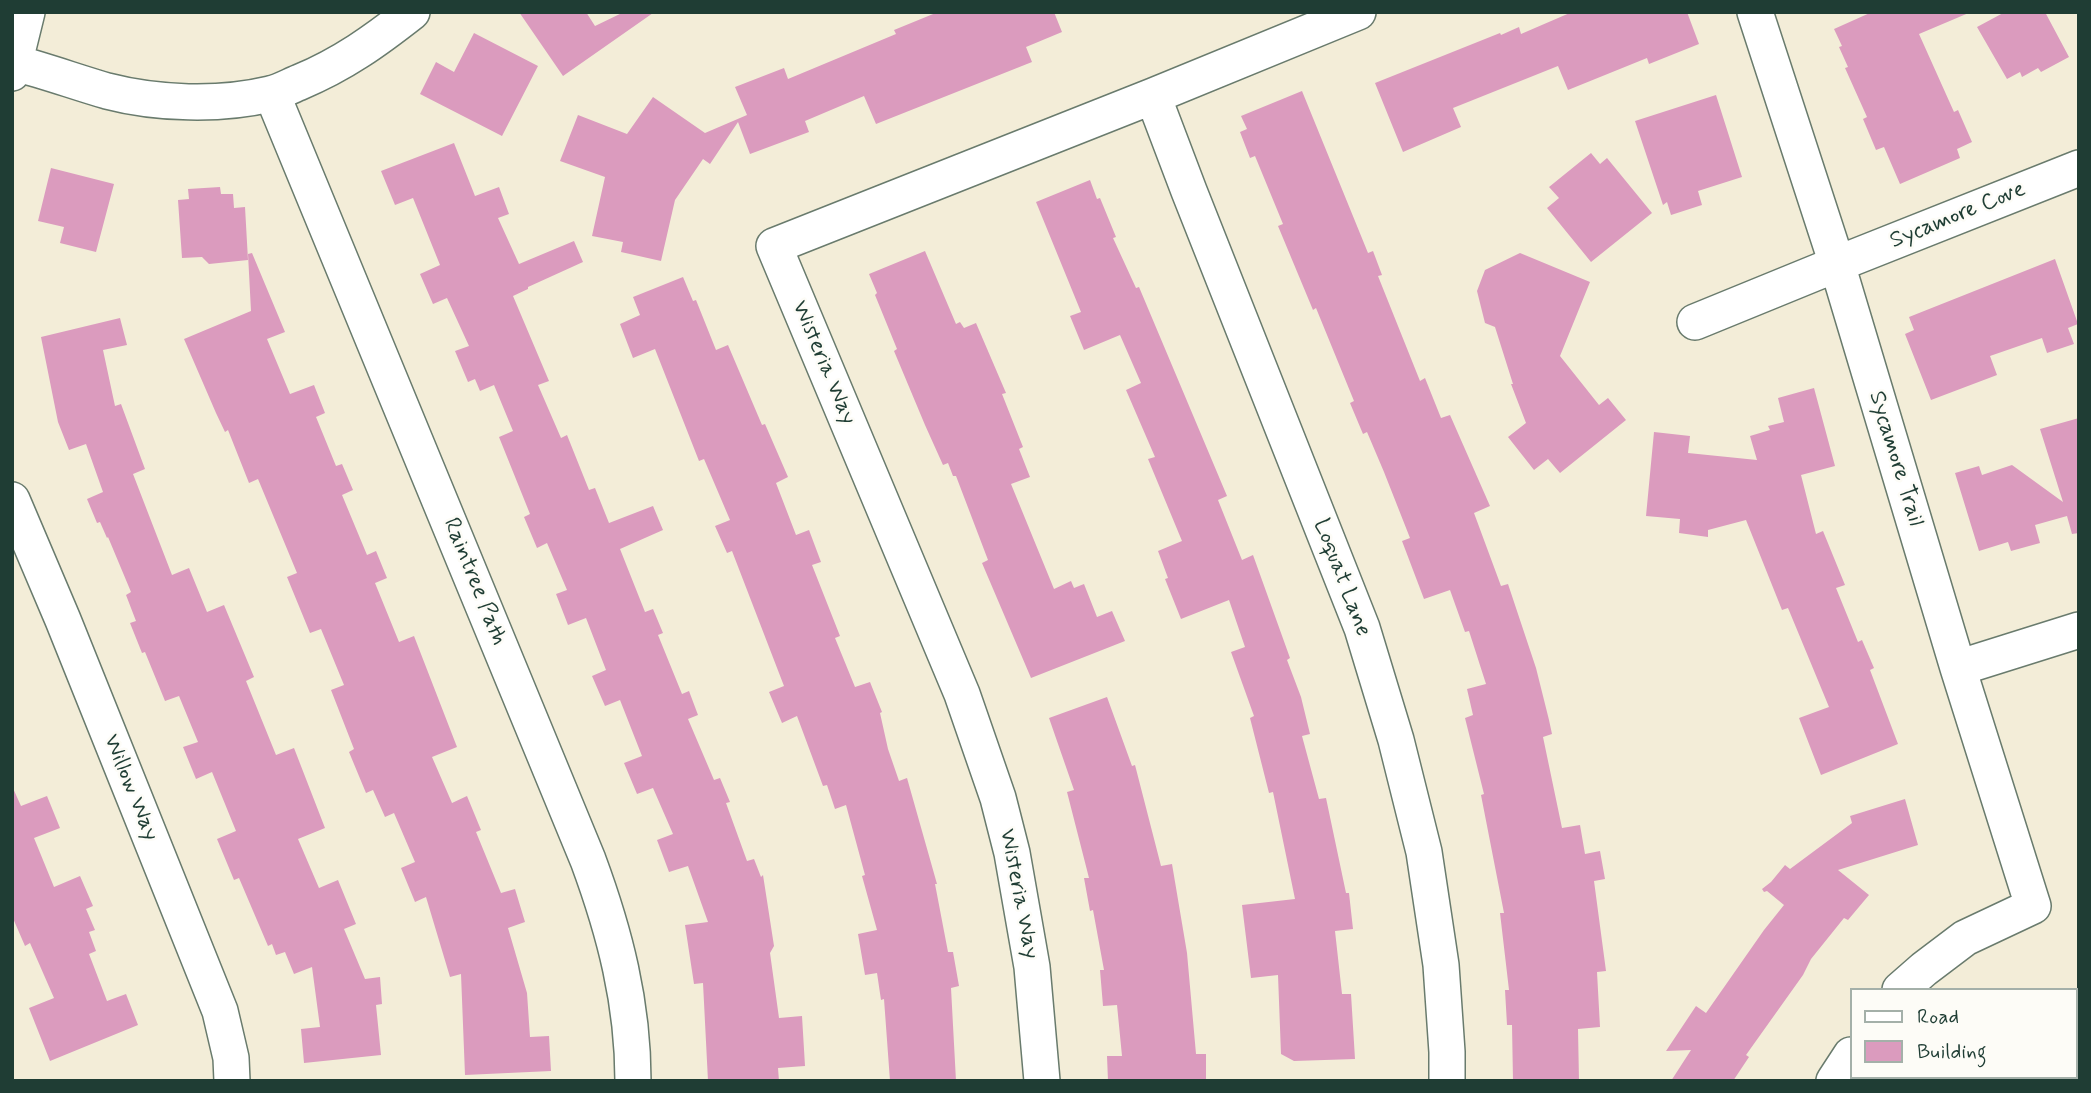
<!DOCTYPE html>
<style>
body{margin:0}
#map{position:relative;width:2091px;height:1093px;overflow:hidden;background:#f3edd8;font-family:Mynerve,sans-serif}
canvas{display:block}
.frame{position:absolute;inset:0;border:14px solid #1f3d34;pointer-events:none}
.legend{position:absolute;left:1850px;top:988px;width:228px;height:91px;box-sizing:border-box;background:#fdfcf7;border:2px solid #a4b0a9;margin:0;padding:9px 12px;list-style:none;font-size:21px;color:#1f3d34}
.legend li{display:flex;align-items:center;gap:14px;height:35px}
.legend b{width:35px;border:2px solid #a4b0a9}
</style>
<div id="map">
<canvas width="2091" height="1093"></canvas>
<div class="frame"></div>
<ul class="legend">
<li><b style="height:9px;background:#fff"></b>Road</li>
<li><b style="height:19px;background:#db9bbe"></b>Building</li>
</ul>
</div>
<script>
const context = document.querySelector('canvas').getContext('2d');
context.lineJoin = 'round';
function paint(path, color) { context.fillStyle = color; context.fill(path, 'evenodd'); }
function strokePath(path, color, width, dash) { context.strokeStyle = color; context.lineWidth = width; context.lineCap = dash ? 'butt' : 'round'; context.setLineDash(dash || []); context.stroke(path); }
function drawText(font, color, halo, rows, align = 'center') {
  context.font = font + ' Mynerve,sans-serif'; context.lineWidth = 5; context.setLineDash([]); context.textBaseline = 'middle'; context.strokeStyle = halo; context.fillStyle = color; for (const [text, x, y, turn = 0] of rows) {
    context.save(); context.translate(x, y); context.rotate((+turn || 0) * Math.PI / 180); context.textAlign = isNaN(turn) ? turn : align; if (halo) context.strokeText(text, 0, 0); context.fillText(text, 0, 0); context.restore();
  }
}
paint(new Path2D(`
 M519,12h67l9,14 29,-14 29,1 -90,63z
 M938,12h116l8,20 -36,15 6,15 -156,62 -12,-28 -59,25 4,11 -59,22 -12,-32 -28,42 -7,-5 -28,41 -14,61 -40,-9 2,-10 -31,-6 13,-59 -45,-16 18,-46 49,19 26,-37 52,36 42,-18 -12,-28 49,-19 4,11 108,-45 -2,-4z
 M1572,12h115l12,32 -50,20 -2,-6 -79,32 -10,-24 -105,42 8,19 -58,25 -28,-69 125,-50 1,2 18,-8 2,7z
 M1872,12h99l-52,22 35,78 4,-2 14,32 -15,7 3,9 -60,26 -16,-37 -8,3 -13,-31 4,-2 -22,-49 3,-1 -9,-20 3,-1 -8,-17z
 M2005,12h40l24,45 -28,15 -3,-4 -16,9 -2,-5 -13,7 -30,-52z
 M474,33l64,33 -36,70 -82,-42 16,-32 18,10z
 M1302,91l66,162 5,-2 9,24 -4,1 42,105 5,-3 16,40 9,-3 40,91 -16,7 27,73 7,-2 28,84 13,52 3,14 -9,3 19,91 18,-3 5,29 15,-3 5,28 -11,2 12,90 -9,1 3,55 -22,2 1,52h-66l-1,-56h-5l-2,-35h4l-9,-77h4l-23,-118 3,-1 -19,-76 8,-3 -6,-26 19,-5 -17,-53 -4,1 -15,-42 -26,9 -22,-58 8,-3 -26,-66 -17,-40 -4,2 -13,-31 4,-2 -38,-93 -3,2 -35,-84 5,-2 -28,-68 -5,2 -10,-26 7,-3 -6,-13z
 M1716,95l26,82 -44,14 4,14 -31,10 -4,-13 -4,3 -28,-84z
 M454,143l21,53 24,-9 10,27 -11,4 21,46 55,-23 9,21 -55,25v2l-15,7 36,85 -11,4 23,53 6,-3 22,55 6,-2 14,35 44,-17 10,24 -43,19 25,63 8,-3 10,24 -5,2 24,59 7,-3 9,24 -10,4 26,61 6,-2 10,24 -4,1 21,58 7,-2 7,18 2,-2 11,71 -4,7 9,65 23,-2 3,50 -27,2 1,13h-71l-5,-98 -9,1 -9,-59 23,-3 -20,-56 -19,6 -12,-32 16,-6 -20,-46 -16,6 -13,-31 18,-7 -22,-56 -15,6 -13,-30 14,-6 -20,-52 -18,7 -12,-31 11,-4 -20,-47 -10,5 -13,-31 6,-3 -31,-77 14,-6 -19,-46 -14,6 -5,-12 -7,3 -13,-31 14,-5 -22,-48 -14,6 -13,-30 20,-9 -27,-67 -18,7 -14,-34z
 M1591,153l9,11 7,-6 45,55 -61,49 -44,-54 12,-10 -10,-11z
 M51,168l63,16 -18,68 -36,-9 4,-16 -26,-6z
 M1090,180l7,19 3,-1 16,39 -3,1 23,50 3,-1 88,209 -9,4 24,60 11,-5 37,103 -3,2 14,37 9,37 -8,2 17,63 7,-1 20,95h3l4,36 -18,2 7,63h9l4,65 -61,2 -13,-7 -3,-79 -27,3 -9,-73 53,-6 -22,-107 -4,1 -19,-75 4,-2 -23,-64 14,-5 -16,-47 -48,19 -16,-40 3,-1 -10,-27 24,-10 -34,-82 7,-2 -29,-67 15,-7 -21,-48 -36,15 -14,-34 11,-4 -45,-110z
 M220,187l1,7h12l1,14 11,-1 3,53 -39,4 -7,-7 -20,1 -4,-58 11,-1 -1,-10z
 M925,251l31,73 4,-2 4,6 12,-5 30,70 -4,1 21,53 -4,2 11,28 -19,7 43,105 17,-8 3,7 10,-4 13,33 15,-6 13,30 -94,37 -49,-115 6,-3 -32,-84h-3l-5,-13 -5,2 -18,-40 -31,-74 3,-2 -22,-54 2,-2 -8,-19z
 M252,253l33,79 -18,7 23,55 24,-9 11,28 -9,4 20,49 6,-2 11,26 -11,5 25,60 9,-4 11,27 -12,5 24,59 15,-6 43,111 -25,10 20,46 15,-7 14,34 -5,2 25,61 14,-4 10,33 -17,6 19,65 3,44 19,-1 2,35 -86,4 -4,-101 -11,3 -24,-80 -11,5 -14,-34 14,-6 -21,-49 -9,4 -12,-27 -7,3 -17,-41 5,-3 -23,-59 13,-5 -23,-56 -11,4 -23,-56 10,-4 -39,-94 -9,4 -21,-53 -3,2 -9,-19 -32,-74 67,-28 -3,-57z
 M1520,253l70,29 -30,74 39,49 9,-7 18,22 -66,53 -12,-14 -14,11 -26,-33 18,-14 -15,-39h2l-18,-57 -10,-4 -8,-32 8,-21z
 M2055,259l23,65 -10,4 6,16 -27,9 -5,-15 -52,18 7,19 -66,25 -26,-66 9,-4 -5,-13z
 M683,277l10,24 3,-1 20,50 12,-5 34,80 3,-1 23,53 -12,6 20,52 13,-5 12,32 -9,3 28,71 -5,2 20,49 15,-5 12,30 -2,1 8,36 11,32 8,-3 30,106h-2l13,68h5l6,34 -8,2 5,93h-66l-6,-82 -3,1 -4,-27 -12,2 -7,-41 19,-4 -15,-54 3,-1 -19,-70 -11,4 -8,-24 -4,1 -26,-70 -15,7 -13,-31 15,-6 -52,-135 -5,2 -12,-27 15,-6 -26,-61 -5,2 -44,-112 -22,9 -13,-34 20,-9 -7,-18z
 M120,318l7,27 -24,5 12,56 6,-2 24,65 -12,5 39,101 17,-7 18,44 17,-7 30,72 -8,4 30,74 18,-7 31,80 -27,11 21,49 19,-8 18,44 -12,5 21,50 15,-2 2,27 -6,1 5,50 -77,8 -3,-34 19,-2 -8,-60 -18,7 -9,-22 -9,3 -4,-11 -4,2 -29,-68 -5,2 -17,-41 19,-8 -24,-59 -16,7 -13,-32 15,-5 -19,-46 -14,5 -20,-49 -3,1 -12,-30 6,-2 -10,-26 5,-3 -23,-55 -1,1 -7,-16 -3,1 -10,-24 16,-7 -17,-48 -17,6 -11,-28 -17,-85z
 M1814,388l21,78 -34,9 15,59 7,-3 22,54 -9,3 22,54 4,-2 12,28 -4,2 28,74 -77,31 -22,-57 30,-11 -41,-99 -6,2 -36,-90 -38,10v7l-29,-4 1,-14 -34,-3 8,-84 36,4 -2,17 69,7 -7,-24 20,-6 -2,-4 16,-4 -6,-24z
 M2079,418v115l-7,1 -5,-18 -32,9 5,18 -29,8 -3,-9 -29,9 -24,-78 24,-7 3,9 30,-10 51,37 -23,-73z
 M1107,697l25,69 3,-1 26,101 11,-2 15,89 9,101h10v27h-98l-1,-25h15l-5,-51 -14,1 -3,-36h4l-11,-60 -3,1 -6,-33h5l-22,-86 7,-2 -25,-72z
 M12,786l9,20 26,-10 13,32 -26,10 20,49 26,-11 13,30 -7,3 9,21 -6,2 7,19 -7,3 18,47 19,-7 12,31 -88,36 -21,-53 25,-10 -24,-55 -5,3 -13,-30z
 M1905,799l13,46 -80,25 31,25 -21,25 -4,-2 -33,41 -8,16 -57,80 3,2 -16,24h-62l20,-31 -25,1 30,-45 10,7 58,-83 20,-25 -17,-14 -3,1 -2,-3 9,-7 14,-17 5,4 62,-46 -2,-7z`), '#db9bbe');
const minor = new Path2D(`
 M1755,12l82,252 121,404 75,238 -68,32 -41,31 -24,21
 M15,63c31,8 61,19 92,28 50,13 113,15 163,3 10,-2 20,-8 30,-12 43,-18 75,-41 112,-70
 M12,73l15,-61
 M272,94l316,766c27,73 45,143 45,221
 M1153,96l36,95 173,437 34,112 28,112 17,113 6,87v29
 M1695,322l142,-58 242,-96
 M12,500l51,120 157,391 11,47 1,23
 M1958,668l121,-38
 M1042,1081l-10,-114 -20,-114 -14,-55 -36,-104 -188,-448 379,-150 205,-84
 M1834,1081l17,-26`);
strokePath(minor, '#697b6d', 38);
strokePath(minor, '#fff', 35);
drawText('23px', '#1f3d34', '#fdfcf7', [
 ["Sycamore Cove",1958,216,-22],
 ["Wisteria Way",823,363,67],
 ["Sycamore Trail",1895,459,73],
 ["Loquat Lane",1341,578,69],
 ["Raintree Path",474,582,68],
 ["Willow Way",130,788,68],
 ["Wisteria Way",1018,894,79]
]);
</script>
